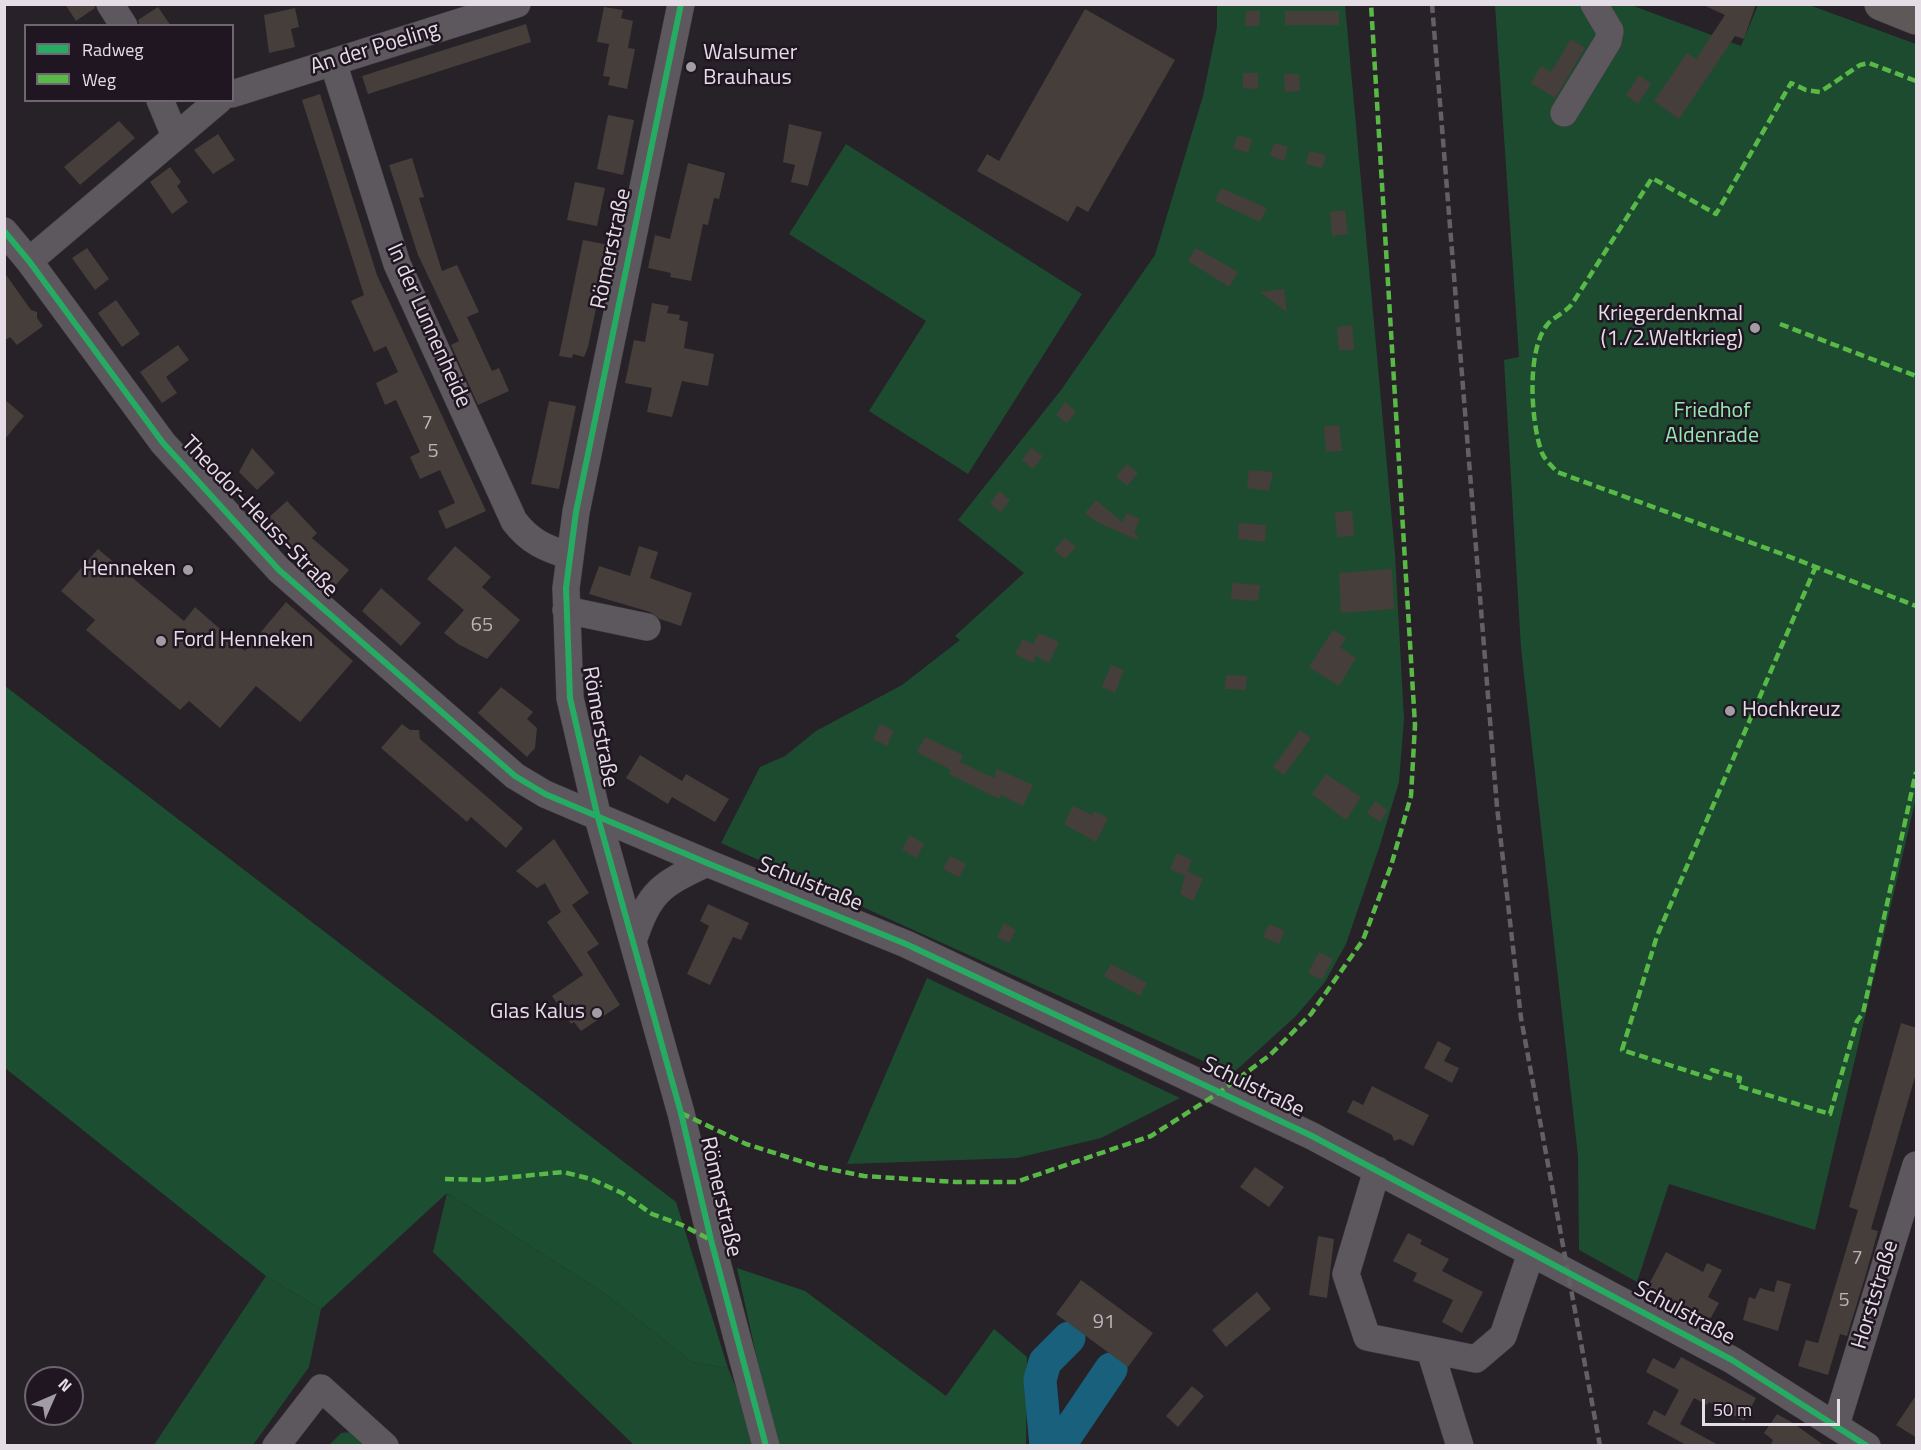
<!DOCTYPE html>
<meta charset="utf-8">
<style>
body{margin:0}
#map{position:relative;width:1921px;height:1450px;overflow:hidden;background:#272228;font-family:"Titillium Web",sans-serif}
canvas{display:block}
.frame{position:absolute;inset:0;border:6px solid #e4dde6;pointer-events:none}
.legend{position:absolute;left:24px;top:24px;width:210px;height:78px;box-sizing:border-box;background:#1f1622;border:2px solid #6e6670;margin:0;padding:8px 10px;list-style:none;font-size:18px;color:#e4dde6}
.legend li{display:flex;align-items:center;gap:12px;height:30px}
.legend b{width:30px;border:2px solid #6e6670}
.north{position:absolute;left:24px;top:1366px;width:60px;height:60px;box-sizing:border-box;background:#1f1622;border:2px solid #6e6670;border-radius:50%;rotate:45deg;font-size:16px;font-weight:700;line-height:24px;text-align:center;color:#e4dde6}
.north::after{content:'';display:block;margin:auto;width:21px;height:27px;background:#a29ca4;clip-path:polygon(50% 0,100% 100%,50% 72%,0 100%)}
.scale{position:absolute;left:1702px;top:1399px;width:138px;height:27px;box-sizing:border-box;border:3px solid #e4dde6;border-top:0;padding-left:8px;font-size:18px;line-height:21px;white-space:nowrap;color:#e4dde6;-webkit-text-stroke:4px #1f1622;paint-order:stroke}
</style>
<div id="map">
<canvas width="1921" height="1450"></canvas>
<div class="frame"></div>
<ul class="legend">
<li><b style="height:8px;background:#26ab63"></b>Radweg</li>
<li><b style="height:8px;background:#58b947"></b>Weg</li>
</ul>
<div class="north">N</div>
<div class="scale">50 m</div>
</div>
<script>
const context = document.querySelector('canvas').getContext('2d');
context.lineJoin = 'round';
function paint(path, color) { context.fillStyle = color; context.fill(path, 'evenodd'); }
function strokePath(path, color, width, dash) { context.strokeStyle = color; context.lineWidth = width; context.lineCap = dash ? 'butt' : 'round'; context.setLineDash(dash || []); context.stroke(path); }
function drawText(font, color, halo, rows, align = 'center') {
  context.font = font + ' "Titillium Web",sans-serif'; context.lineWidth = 5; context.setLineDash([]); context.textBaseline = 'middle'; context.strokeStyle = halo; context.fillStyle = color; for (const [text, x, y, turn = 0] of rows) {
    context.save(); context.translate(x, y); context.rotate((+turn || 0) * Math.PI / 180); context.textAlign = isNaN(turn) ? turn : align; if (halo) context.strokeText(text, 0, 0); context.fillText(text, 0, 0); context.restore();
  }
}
paint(new Path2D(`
 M1217,5h128l50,549 9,165 -5,63 -19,63 -34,99 -21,38 -29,34 -64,58 -511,-231 39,-76 25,-11 31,-25 86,-46 58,-45 -5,-4 69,-63 -66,-53 103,-130 94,-135 48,-159 14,-69z
 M1495,5h136l110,41 17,-41h51l107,39v754l-101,432 -146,-46 -32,98 -58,-32 -1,-94 -57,-508 -17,-288 15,-3z
 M846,144l236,150 -114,180 -99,-63 57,-90 -137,-87z
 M927,978l253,120 -79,40 -84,20 -170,6z
 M447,1193l157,100 88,69 36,6 31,77h-125l-201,-193z
 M266,1276l55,33 -12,58 -56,78h-99z
 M351,1432l20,14h-43l13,-13z`), '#1d4b30');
paint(new Path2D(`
 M5,686l671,516 52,166 -36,-6 -88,-69 -157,-100 -126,116 -55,-33 -261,-208z
 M737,1268l68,23 141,105 48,-67 33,28 -1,88h-250z`), '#1c4f31');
strokePath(new Path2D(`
 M1046,1446l-6,-66 5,-18 24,-24
 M1059,1446l52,-77`), '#18607b', 33);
paint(new Path2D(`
 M65,4h29l1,4 -19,13z
 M1701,4h55l-12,35 -9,-3 -56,83 -25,-18 33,-48 9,6 29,-44z
 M158,7l13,19h-31l-2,-6z
 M604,7l19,3 -2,8 12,3 -5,27 7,1 -8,40 -19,-4 2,-8 -7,-1 6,-32 -12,-2z
 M295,8l4,19 -8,2 4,18 -26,6 -5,-38z
 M1085,9l90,51 -87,152 -11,-6 -9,16 -91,-51 10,-17 12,7z
 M1246,11h14l-1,15h-14z
 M1285,11h54v14h-54z
 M526,24l5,18 -163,52 -6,-18z
 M1571,39l14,9 -30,50 -24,-15 10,-17 10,6z
 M1243,73h15v16l-15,-1z
 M1284,74h15l1,17 -15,1z
 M1639,75l12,9 -13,20 -12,-9z
 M320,94l57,181 109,236 -40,18 -8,-18 17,-8 -15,-33 -20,9 -10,-22 10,-5 -24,-52 -11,5 -9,-22 22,-11 -12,-26 -12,6 -23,-51 13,-6 -62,-195z
 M608,115l26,5 -11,55 -26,-6z
 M119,121l16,17 -55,47 -16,-18z
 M789,124l33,8 -14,54 -17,-4 4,-17 -12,-3z
 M218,134l17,26 -22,14 -19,-24z
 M1238,135l14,4 -4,14 -15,-5z
 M1274,143l14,4 -4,14 -14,-5z
 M1309,151l17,4 -4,13 -16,-4z
 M412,158l12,39 -5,1 23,73 15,-6 22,47 -12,5 25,54 7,-3 10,23 -31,14 -27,-60 8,-4 -41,-86 -29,-90z
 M688,163l37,10 -6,26 -5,-1 -6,27 -5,-1 -12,57 -21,-4 1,-4 -23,-5 7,-33 15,4z
 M170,167l11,15 -4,4 11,16 -16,12 -22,-32z
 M575,182l30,6 -8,38 -30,-6z
 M1221,188l46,20 -7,14 -45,-21z
 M1345,210l3,24 -16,2 -2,-24z
 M583,240l26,5 -21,102 -4,10 -11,-3 -1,4 -13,-2z
 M87,248l22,31 -14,11 -23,-32z
 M1196,248l42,24 -9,15 -41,-26z
 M4,272l27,38 6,2v6l6,8 -26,19 -7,-8 -6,4z
 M1284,289l3,23 -27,-20z
 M116,300l24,34 -18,13 -24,-34z
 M652,303l17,3 -2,7 13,2 -1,5 9,2 -4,26 30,6 -6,32 -26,-5 -10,36 -25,-5 5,-24 -27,-5 9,-43 11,2z
 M1352,325l2,25h-15l-2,-23z
 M178,345l11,15 -23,17 11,16 -15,10 -22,-31z
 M4,399l20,17 -20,24z
 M549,401l27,5 -17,83 -28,-5z
 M1065,402l11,9 -9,12 -11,-8z
 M1339,425l3,26 -16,1 -2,-26z
 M252,448l23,25 -18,17 -18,-18z
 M1031,448l12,8 -10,13 -11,-9z
 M1127,464l11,9 -11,13 -11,-10z
 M1249,470l24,2 -4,19 -22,-3z
 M999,491l11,9 -9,12 -11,-8z
 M1096,500l26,22 5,-9 13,6 -6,13 5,5 -2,3 -40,-18 -12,-9z
 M287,501l30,32 -5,5 37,32 -15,17 -26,-23 -42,-44z
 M1352,511l2,25 -17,1 -2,-25z
 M1239,523l27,2 -1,17 -27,-3z
 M1065,538l11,9 -11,12 -11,-9z
 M455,546l36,31 -9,10 38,33 -33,39 -29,-15 -14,-11 20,-23 -37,-31z
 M639,546l19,6 -8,26 42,15 -11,33 -21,-7 -10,-7 -61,-18 10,-28 31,10z
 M98,549l86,72 11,-14 50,44 41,-49 67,59 -53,61 -44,-36 -36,42 -31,-27 -9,9 -94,-80 9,-10 -34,-29z
 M1392,569l2,40 -53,4 -2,-40z
 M1232,583l28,2 -2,16 -27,-2z
 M381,588l40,35 -20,23 -39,-35z
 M1333,630l13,8 -6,9 16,11 -17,28 -30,-19z
 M1039,633l20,9 -10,21 -13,-7 -3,7 -18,-9 8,-15 10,5z
 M1111,665l13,5 -9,23 -13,-6z
 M1226,675l21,1 -1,14 -21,-1z
 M501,687l32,25 -6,7 10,9 -2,20 -8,9 -49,-44z
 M402,724l8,6h9l1,9 103,89 -17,20 -35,-31 -4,5 -86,-74z
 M880,724l14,7 -7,15 -14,-7z
 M1300,730l11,8 -27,37 -11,-8z
 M925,737l38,18 -3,7 34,16 3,-9 36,16 -10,21 -22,-11 -2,4 -50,-25 2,-4 -34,-18z
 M640,755l42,26 4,-7 43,25 -14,23 -43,-25 -4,7 -42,-26z
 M1326,774l35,23 -15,23 -34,-26z
 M1375,801l13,9 -8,12 -13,-9z
 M1073,806l19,9 2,-4 14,7 -12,24 -32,-18z
 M910,835l14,9 -8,14 -14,-9z
 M554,839l35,54 -17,12 27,39 -12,8 33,53 -39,26 -7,-9 -3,2 -19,-28 31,-21 -36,-53 14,-10 -16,-29 -8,5 -21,-17z
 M1177,853l15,7 -5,11 16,8 -10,22 -13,-7 5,-18 -15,-7z
 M950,856l16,8 -7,13 -16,-8z
 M708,904l41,19 -8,17 -8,-3 -23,48 -23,-11 22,-48 -9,-5z
 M1004,923l12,7 -7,13 -12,-6z
 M1269,924l16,7 -6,13 -16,-7z
 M1319,952l14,7 -11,21 -14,-7z
 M1111,964l36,19 -7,13 -36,-20z
 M1901,1023l16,5v42l-46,159 7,2 -12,43 -19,62 -7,-2 -12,41 -30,-9 8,-26 12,3 17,-56 23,-77 -9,-3z
 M1438,1041l13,7 -7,13 15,7 -7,15 -28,-15z
 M1372,1086l57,29 -16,31 -13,-7 -6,2 -2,-6 -45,-23 6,-12 10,5z
 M1255,1167l29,20 -15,20 -29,-20z
 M1408,1233l14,7 -2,4 29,15 -7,12 41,21 -21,41 -20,-11 11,-22 -40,-19 4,-8 -24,-12z
 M1318,1236l16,3 -7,59 -18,-3z
 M1666,1252l37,20 4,-9 15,7 -14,27 11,6 -11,20 -62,-33z
 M1081,1280l72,53 -25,34 -72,-53z
 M1777,1280l14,4 -13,47 -35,-11 6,-23 6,2 5,-11 14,4z
 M1257,1292l14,17 -45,38 -14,-17z
 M1681,1357l75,41 -12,23 -35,-19 -2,3 -13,-7 -14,26 40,22h-32l-41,-22 7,-14 11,6 14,-26 -33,-18 7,-14 21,11z
 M1192,1386l12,10 -26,31 -12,-11z
 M1917,1394v44l-21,-13z
 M1777,1414l16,9 32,23h-55l3,-6 -9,-7z`), '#463e3a');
const minor = new Path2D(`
 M110,4l14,22
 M681,4l-105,508 -10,76 4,110 27,116 84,299 30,127 55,206
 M333,62l64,202 117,257c16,21 31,27 56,35
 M232,94l285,-90
 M160,100l15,36
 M1564,113l44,-72 2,-10 -16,-27
 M4,231l25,30 134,182 116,127 236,206 30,18 162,69 199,81 406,192 420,224 135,86
 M29,261l190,-161
 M566,610l81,17
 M633,941c17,-50 27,-56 74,-78
 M1377,1170l-31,104 21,63 109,22 27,-23 28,-83
 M1430,1350l30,96
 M1836,1425l80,-260
 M276,1446l45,-58 64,58`);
const major = new Path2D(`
 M1881,4l35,14`);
strokePath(minor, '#423e44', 28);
strokePath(major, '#423e44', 34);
strokePath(minor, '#5d585e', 27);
strokePath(major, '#5e5858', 33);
strokePath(new Path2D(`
 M1432,4l65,803 24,211 79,428`), '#635f64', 4.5, [9, 4.5]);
strokePath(new Path2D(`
 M1916,81l-47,-18 -9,2 -40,27 -14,-2 -15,-7 -75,131 -64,-36 -80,126c-7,9 -19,13 -25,21 -21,26 -16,99 -5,128 3,7 10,13 15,19l228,83 131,51
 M1780,324l136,52
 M1816,566l-159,370 -35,114 88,28 2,-8 28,8 -2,8 92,28 27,-93 6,-8 53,-241
 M681,1113l65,31 73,23 45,9 91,6h61l135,-46 69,-44 50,-37 41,-41 52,-74 28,-74 20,-70 4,-71 -44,-721
 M445,1179l38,1 80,-8 28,7 31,14 30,21 30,11 29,15`), '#58b947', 4.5, [9, 4.5]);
strokePath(new Path2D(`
 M681,4l-105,508 -10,76 4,110 27,116 84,299 30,127 55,206
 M4,231l25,30 134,182 116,127 236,206 30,18 162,69 199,81 406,192 420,224 135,86`), '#26ab63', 6);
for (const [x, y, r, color] of [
 [691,67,6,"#a29ca4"],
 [1755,328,6,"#a29ca4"],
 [188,570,6,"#a29ca4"],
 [161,641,6,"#a29ca4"],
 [1730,711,6,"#a29ca4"],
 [597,1013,6,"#a29ca4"]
]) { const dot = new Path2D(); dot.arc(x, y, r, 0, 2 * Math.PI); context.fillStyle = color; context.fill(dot); strokePath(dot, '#1f1622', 2); }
drawText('20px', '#bcb5bb', null, [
 ["7",427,424],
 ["5",433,452],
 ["65",482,626],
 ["7",1857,1259],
 ["5",1844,1301],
 ["91",1104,1323]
]);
drawText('22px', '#e4dde6', '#1f1622', [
 ["An der Poeling",375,49,-17],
 ["Römerstraße",612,249,-78],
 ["In der Lunnenheide",428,326,66],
 ["Theodor-Heuss-Straße",259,517,46],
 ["Römerstraße",599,727,80],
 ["Schulstraße",810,885,22],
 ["Schulstraße",1253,1088,26],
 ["Römerstraße",720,1197,77],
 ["Horststraße",1876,1295,-73],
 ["Schulstraße",1684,1314,28]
]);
drawText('22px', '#e4dde6', '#1f1622', [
 ["Walsumer",703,54],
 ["Brauhaus",703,79],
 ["Kriegerdenkmal",1743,315,"right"],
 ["(1./2.Weltkrieg)",1743,340,"right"],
 ["Henneken",176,570,"right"],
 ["Ford Henneken",173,641],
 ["Hochkreuz",1742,711],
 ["Glas Kalus",585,1013,"right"]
], 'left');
drawText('22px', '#93e8ae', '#1f1622', [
 ["Friedhof",1712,412],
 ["Aldenrade",1712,437]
]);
</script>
